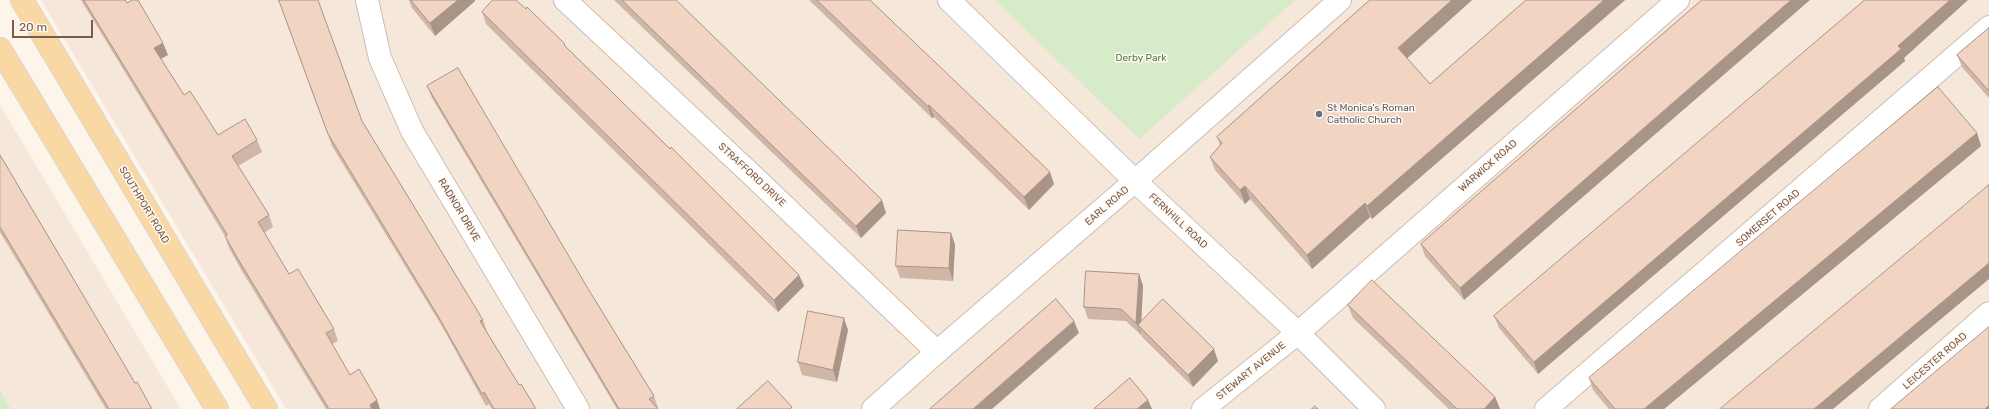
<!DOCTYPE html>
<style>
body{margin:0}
#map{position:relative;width:1989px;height:409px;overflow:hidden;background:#fdf5ea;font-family:Rubik,sans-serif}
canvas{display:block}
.scale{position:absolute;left:12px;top:20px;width:81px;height:18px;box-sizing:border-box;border:2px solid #785b4d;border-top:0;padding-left:5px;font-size:12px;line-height:14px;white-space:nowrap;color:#785b4d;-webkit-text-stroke:3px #fff9f1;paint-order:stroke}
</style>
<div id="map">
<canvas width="1989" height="409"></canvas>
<div class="scale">20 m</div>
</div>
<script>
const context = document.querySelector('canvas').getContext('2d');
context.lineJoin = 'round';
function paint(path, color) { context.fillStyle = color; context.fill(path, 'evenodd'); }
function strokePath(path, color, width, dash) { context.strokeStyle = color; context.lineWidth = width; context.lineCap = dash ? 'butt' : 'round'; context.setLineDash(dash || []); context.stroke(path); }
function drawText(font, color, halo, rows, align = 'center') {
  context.font = font + ' Rubik,sans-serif'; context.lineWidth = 3; context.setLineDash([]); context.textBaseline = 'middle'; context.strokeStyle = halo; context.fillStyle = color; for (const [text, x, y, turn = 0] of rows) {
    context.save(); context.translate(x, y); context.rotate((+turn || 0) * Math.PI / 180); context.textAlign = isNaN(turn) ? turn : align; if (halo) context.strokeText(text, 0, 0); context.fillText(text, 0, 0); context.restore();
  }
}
paint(new Path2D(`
 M41,0h1948v409h-1703z
 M0,105l181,304h-170l-11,-19z`), '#f5e7d9');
paint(new Path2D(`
 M995,0h300l-156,139z
 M0,390l11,19h-11z`), '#d7ebc8');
const minor = new Path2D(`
 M367,0l13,58 32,73 166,278
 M565,0l187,175 185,177
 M949,0l186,181 163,152 76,76
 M873,409l64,-57 198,-171 205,-181
 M1203,409l95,-76 380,-333
 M1546,409l443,-382
 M1880,409l109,-96`);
const major = new Path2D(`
 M22,0l244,409
 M0,49l217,360`);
strokePath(minor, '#cfbdaf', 24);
strokePath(major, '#dcd4d1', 24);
strokePath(minor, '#fff', 22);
strokePath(major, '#fad8a4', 22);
paint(new Path2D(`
 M81,0h44l43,55 -7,4 23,36 34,40 39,5 5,12 -24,14 31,49 4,12 -9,6 25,41 45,55 4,12 -6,3 18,31 30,34h-54l-84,-138 -13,-23 -4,-12z
 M279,0l83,121 121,199 4,12 32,53 17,24h-44l-3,-5 -3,2 -43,-78 -111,-182z
 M409,0h66v1l-40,35 -23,-28z
 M614,0h62l210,213 -25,25z
 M809,0h61l184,184 -25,26 -95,-93 -2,1z
 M1370,0h102l-65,58 23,26 96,-84h99l-253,219 -2,-2 -58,52 -62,-70 -5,5 -30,-34 -5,-13 10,-12 -3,-8z
 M1702,0l-238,300 -39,-44 -4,-12z
 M526,9l40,38 233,228 5,11 -26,26 -292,-288 -4,-12z
 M1989,28v70l-27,-31 -5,-12z
 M1904,58l1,3 -367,313 -39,-46 -5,-12z
 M427,86l160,201 67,109 4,12v1h-41l-185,-311z
 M1977,133l4,13 -317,263h-55l-16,-19 -4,-12z
 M0,155l135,228 17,26h-46l-106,-177z
 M951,233l4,12 -2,36 -53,-3 -4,-12z
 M1139,274l4,12 -2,36 77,39 -25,26 -51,-50 -1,-4v2l-15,-14 -38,-2 -4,-12z
 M1348,305l147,92 5,12h-51l-96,-91z
 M848,330l-11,52 -35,-7 -4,-13z`), '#d0b6a7');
paint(new Path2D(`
 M458,0h17v1l-40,35 -5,-13z
 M1452,0h20l-69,62 -5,-14z
 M1604,0h21l-253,219 -5,-13z
 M1791,0h19l-346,300 -4,-12z
 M1950,0h18l-64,58 1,3 -367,313 -4,-12z
 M163,43l5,12 -10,5 -4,-12z
 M929,105l5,12 -2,1 -4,-12z
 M1977,133l4,13 -317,263h-20z
 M1050,172l4,12 -25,26 -5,-13z
 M1245,186l5,13 -5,5 -5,-14z
 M882,200l4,13 -25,25 -5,-12z
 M1365,203l5,14 -58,52 -5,-14z
 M951,233l4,12 -2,36 -4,-13z
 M1989,263v16l-156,130h-19z
 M1139,274l4,12 -2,42 -3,-3 3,8v2l-5,-12z
 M799,275l5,11 -26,26 -4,-12z
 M844,318l4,12 -11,52 -4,-12z
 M1074,321l5,12 -87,76h-19z
 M1214,349l4,12 -25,26 -5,-12z
 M1495,397l5,12h-16z
 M377,400l3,9h-9l-1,-4z
 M1148,400l4,9h-15z
 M1989,405v4h-4z`), '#a99488');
const building = new Path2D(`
 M84,0h41l2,3 5,-3h6l25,43 -9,5 30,47 6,-4 28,44 27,-16 12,21 -25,16 37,59 -11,7 31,52 9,-5 36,60 -8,4 24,42 9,-6 18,31 -7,5 2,4h-43l-91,-150 -13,-23 2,-1z
 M279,0h39l44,121 121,199 -3,1 39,64 2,-1 15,25h-42l-10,-17 -2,2 -44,-78 -110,-182z
 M411,0h47l-28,23z
 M493,0h23l10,9 1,-2 38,37 -1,1 106,104 1,-2 128,128 -25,25 -292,-288z
 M622,0h54l206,200 -26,26z
 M817,0h53l180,172 -26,25 -95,-92 -1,1z
 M1370,0h82l-54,48 32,36 96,-84h78l-237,206 -2,-3 -58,52 -62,-69 -5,4 -30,-33 12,-14 -5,-6z
 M1702,0h89l-331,288 -39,-44z
 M1865,0h85l-52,46 3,3 -367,313 -40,-46z
 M1989,28v63l-32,-36z
 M458,68l129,219 67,109 -5,3 9,10h-39l-192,-323z
 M1938,87l39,46 -333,276h-29l-26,-31z
 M0,155l135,228 2,-1 15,27h-43l-109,-182z
 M1989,185v78l-175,146h-94z
 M898,230l53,3 -2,35 -53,-2z
 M1086,271l53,3 -3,49 -15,-14 -37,-2z
 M1372,280l123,117 -11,12h-27l-109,-104z
 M1056,299l18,22 -101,88h-43z
 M1163,299l51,50 -26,26 -50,-50z
 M808,311l36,7 -11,52 -35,-8z
 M1989,327v78l-4,4h-94z
 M1130,378l18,22 -11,9h-43z
 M768,381l24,26 -2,2h-53z
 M1315,406l3,3h-6z`);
paint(building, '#f2d4c2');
strokePath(building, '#a99488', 1);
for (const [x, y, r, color] of [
 [1319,114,4,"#6b7280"]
]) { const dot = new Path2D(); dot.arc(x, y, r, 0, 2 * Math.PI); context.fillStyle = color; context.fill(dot); strokePath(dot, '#fff9f1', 1.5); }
drawText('10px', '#537841', '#fff9f1', [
 ["Derby Park",1141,58]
]);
drawText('10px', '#5b616d', '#fff9f1', [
 ["St Monica's Roman",1327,108],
 ["Catholic Church",1327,120]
], 'left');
drawText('10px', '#785b4d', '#fff9f1', [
 ["WARWICK ROAD",1488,166,-41],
 ["STRAFFORD DRIVE",752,175,43],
 ["SOUTHPORT ROAD",144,205,59],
 ["EARL ROAD",1107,206,-41],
 ["RADNOR DRIVE",459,210,59],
 ["SOMERSET ROAD",1768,218,-41],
 ["FERNHILL ROAD",1178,221,43],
 ["LEICESTER ROAD",1935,361,-41],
 ["STEWART AVENUE",1251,371,-39]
]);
</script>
